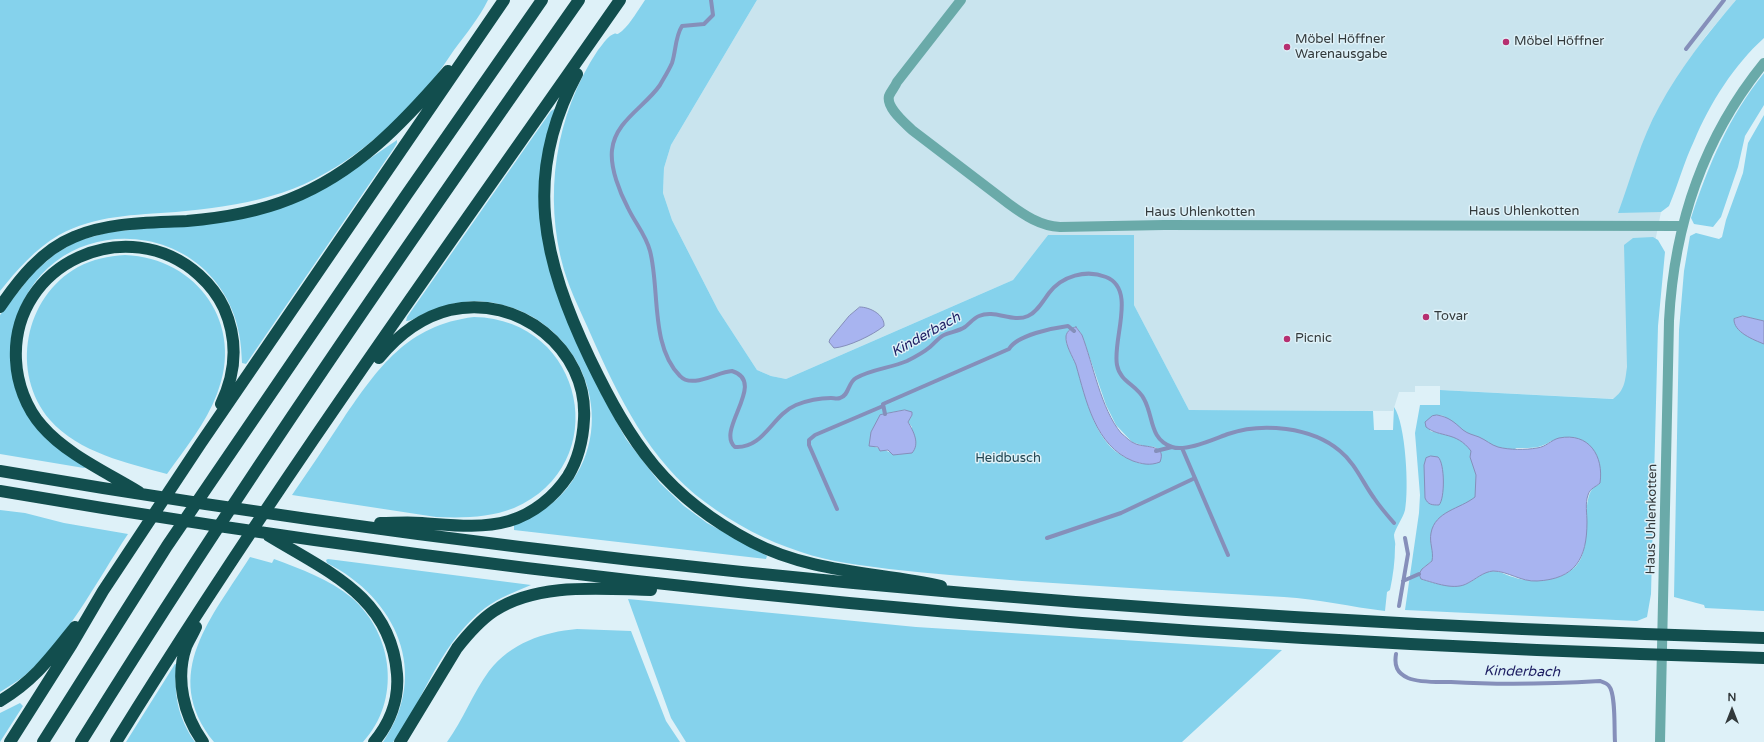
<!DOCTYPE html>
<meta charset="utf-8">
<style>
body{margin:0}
#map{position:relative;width:1764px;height:742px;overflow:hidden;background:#def1f8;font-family:"Varela Round",sans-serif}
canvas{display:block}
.north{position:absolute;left:1712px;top:690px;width:40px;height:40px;-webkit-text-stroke:3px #def1f8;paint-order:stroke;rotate:0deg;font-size:11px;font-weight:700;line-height:16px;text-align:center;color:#32393b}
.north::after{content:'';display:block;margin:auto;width:14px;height:18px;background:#32393b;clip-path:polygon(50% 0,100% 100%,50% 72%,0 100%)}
</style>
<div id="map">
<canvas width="1764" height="742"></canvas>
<div class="north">N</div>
</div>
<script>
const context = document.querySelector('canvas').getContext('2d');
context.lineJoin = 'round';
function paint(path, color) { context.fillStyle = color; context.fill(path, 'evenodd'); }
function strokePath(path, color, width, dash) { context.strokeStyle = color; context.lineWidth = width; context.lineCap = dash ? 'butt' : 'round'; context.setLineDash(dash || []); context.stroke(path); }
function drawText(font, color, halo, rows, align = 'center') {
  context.font = font + ' "Varela Round",sans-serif'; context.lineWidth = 3; context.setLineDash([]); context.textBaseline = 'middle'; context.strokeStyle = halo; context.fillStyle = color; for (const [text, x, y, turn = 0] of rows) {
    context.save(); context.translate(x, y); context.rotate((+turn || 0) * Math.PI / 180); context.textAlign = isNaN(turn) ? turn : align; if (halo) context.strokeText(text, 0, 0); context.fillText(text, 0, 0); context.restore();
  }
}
paint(new Path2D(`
 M757,0h979l-31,37 -46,71 -40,104h42l-7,35 -17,153 -197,-10v-4h-25v6h-16l-6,19 -204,-1 -55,-105v-70h-86l-35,45 -227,99 -15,-3 -14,-6 -39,-60 -46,-90 -9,-27 1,-25 7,-23z`), '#c9e4ee');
paint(new Path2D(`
 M0,0h488c-9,18 -22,34 -34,50 -9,13 -18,27 -28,39 -41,46 -95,91 -155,107 -31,9 -63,13 -95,16 -41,3 -81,3 -117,23 -24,14 -42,35 -59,56z
 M645,0h112l-86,145 -7,23 -1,25 9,27 46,90 39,60 14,6 15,3 227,-99 35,-45h86v70l55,105 184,1 1,19h19l1,-23c12,17 15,83 11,103 -2,8 -10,19 -11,25 0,4 2,8 1,12 0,14 -2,29 -5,43l-3,2 -2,19c-34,-4 -67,-12 -101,-14 -87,-5 -174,-10 -262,-16 -44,-4 -89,-7 -133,-12 -30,-4 -59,-7 -88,-17 -34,-11 -67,-28 -96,-50 -55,-40 -87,-106 -114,-167 -9,-21 -20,-42 -27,-65 -21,-74 -9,-155 34,-220 4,-5 8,-11 12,-14 10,-6 3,2 12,-5 9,-8 16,-21 23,-31zM1076,327l6,8 24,70 10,20 16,17 12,4 11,1 4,3 2,6 -19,8c-12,-4 -25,-9 -34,-20 -19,-23 -23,-54 -33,-82 -3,-7 -10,-18 -9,-25 1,-6 5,-9 10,-10zM905,410l7,5 -4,7 4,5 -13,28c-9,-2 -16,-6 -24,-8l-4,-15 14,-18z
 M1736,0h28v38c-30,27 -54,65 -70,103 -10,21 -16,44 -25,65l-8,6 -43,1c13,-35 23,-74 41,-106 21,-39 49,-74 77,-107z
 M1764,73v32l-19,31 -7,31 -17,50 -8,10 -19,-3 -3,-6c17,-52 38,-102 73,-145z
 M556,108l-15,105 56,173 29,53 34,44 24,23 23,17 60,33 -1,3 -252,-29v-5c21,-9 39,-19 54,-38 53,-67 13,-165 -69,-183 -24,-6 -48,-2 -71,8 -7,2 -15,9 -22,9l1,-4 144,-206z
 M1764,115v206l-21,-5 -9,3 5,11 25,14v267l-59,-3 -1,-3 -30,-8 5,-267 5,-59 6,-35 6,-3 23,6 3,-2 4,-17 17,-47 5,-30z
 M397,140v3l-3,5 -148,216 -4,-1c0,-149 -198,-169 -229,-32 -3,16 -2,52 6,66 3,6 11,12 16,17 17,18 34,35 51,53l-2,1 -84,-14v-139l33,-42 22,-19 22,-13 33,-9 60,-6 161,-41z
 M1653,237l5,3 7,12 -7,74 -7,268 -4,23 -10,4 -232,-11 14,-97 1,-18 -5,-62 5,-28h20v-15l173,9c12,-9 12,-18 14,-32l-3,-122 9,-7zM1437,415l7,1 7,20 -21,-5zM1551,441l50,35 -3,9c-21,7 -3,62 -22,81 -15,16 -44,18 -63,11 -8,-2 -12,-6 -21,-6 -10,1 -15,8 -24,12 -14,7 -33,0 -47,-4l1,-10 10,-8 84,-113c14,0 24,1 35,-7z
 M125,255c73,3 120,70 92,139 -11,29 -32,55 -50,80 -39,-11 -88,-21 -117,-54 -40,-47 -26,-123 28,-153 15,-8 30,-11 47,-12z
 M474,317c111,2 141,148 40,191 -25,10 -52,10 -78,9l-144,-22c17,-25 34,-50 51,-76 35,-51 64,-94 131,-102z
 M0,510l25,3 39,10 64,11c-32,48 -61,106 -105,143 -7,5 -15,10 -23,15z
 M250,557l22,6 2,-4c27,10 55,20 78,39 42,37 49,103 11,144h-149c-55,-68 -1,-126 36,-185z
 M328,559l203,26c-16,7 -31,12 -46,23 -41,31 -60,85 -86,128l-6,6h-10c48,-69 13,-144 -56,-179l-1,-3z
 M628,599l288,28 366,23 -100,92h-496l-15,-24z
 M577,629l54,2 35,90 14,21h-233c16,-22 26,-49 42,-71 22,-28 54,-39 88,-42z
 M175,664h2c-4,29 1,54 18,78h-69z
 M20,703l3,3 -23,36v-29z`), '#85d2ec');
const water = new Path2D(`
 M860,307c10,0 25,8 24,19 -11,9 -36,21 -50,22l-5,-6 1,-3 19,-23z
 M1743,316l21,5v23c-10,-4 -31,-12 -30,-25z
 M1076,327l6,8c11,29 19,74 39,98 5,4 9,9 15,11 10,4 31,0 24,18 -10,4 -18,2 -27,-1 -38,-15 -47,-61 -57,-96 -3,-8 -11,-20 -10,-29 1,-5 5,-8 10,-9z
 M905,410l7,2v3l-4,7c6,10 12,22 4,31l-19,2 -5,-5 -8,1 -2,-4 -9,-1 2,-14 9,-17z
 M1437,415c12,2 17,7 26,15 5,4 11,5 16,7 7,3 12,8 19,10 11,3 28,3 39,1 9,-1 14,-8 22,-10 30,-6 45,18 41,45 -4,4 -10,5 -12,12 -3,8 -1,19 -1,27 0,37 -12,57 -50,59 -16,1 -29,-10 -44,-10 -10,1 -17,8 -25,12 -13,8 -33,0 -47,-4l-2,-5 3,-5 10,-8c2,-10 -3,-18 -1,-28 4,-22 29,-24 44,-36l1,-22 -6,-18 1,-6c-15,-20 -31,-13 -45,-24l-1,-5 7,-6z
 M1431,456l7,1c7,6 7,42 1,48 -7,0 -11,0 -14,-7l-1,-33 2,-7z`);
paint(water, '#a8b4f0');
strokePath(water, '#858fba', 1);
strokePath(new Path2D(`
 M711,0l2,15 -9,9 -22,2c-7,11 -6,25 -10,37 -3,7 -8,15 -12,22 -15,22 -45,36 -48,65 -2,18 8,43 16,58 7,15 18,27 22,43 10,38 0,95 30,125 12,13 37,-4 52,-5 36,11 -17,59 3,76 29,2 37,-32 61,-42 10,-4 24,-7 35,-7 3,0 6,1 9,0 9,-2 8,-16 16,-20 16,-9 35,-10 51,-17 8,-4 17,-9 23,-14 5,-4 8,-9 14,-12 7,-3 15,-4 21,-8 5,-4 9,-9 14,-11 16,-7 33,7 49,0 9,-4 15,-15 21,-23 13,-17 37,-24 57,-16 31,12 6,63 11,88 3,17 20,20 27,34 10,18 5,40 28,48 14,5 42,-8 56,-13 34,-12 84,-7 112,17 15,12 23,32 34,47 6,9 13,17 20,25
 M1686,49l38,-49
 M885,414l-2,-10 126,-55c8,-14 44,-21 59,-23l6,5
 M1182,448l46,107
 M1156,451l16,-4
 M837,509l-28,-64v-5l6,-5 68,-29
 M1047,538l74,-25 74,-35
 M1403,581l16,-7
 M1399,606l9,-52 -3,-16
 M1396,654c-2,12 1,19 12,24 12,5 30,4 43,4 50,3 99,2 149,-1 3,1 7,2 9,5 7,8 5,44 6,56`), '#858fba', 4);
strokePath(new Path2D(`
 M961,0l-64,82c-2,5 -6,9 -8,14 -3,12 16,27 23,34l97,74c15,11 31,22 51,23l104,-2 518,1
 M1660,742l9,-421c5,-96 34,-183 95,-258`), '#6aaaa9', 10);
strokePath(new Path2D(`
 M577,74c-55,102 -34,186 13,285 41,85 76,138 162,183 59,31 126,30 189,44
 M0,307c19,-28 42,-57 74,-70 35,-15 75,-14 113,-16 35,-3 71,-9 103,-22 66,-26 113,-76 158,-128
 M379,358c19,-23 42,-41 71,-48 68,-16 138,39 134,109 -1,20 -5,39 -16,57 -14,21 -35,38 -59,45 -29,8 -58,4 -87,2 -14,-1 -28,0 -42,0
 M0,471c583,100 1173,150 1764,167
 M0,491c583,100 1173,151 1764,167
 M139,492c-31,-19 -73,-38 -97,-66 -16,-18 -25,-43 -26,-66 -5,-97 112,-149 183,-85 10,9 19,20 25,33 14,32 12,65 -3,96
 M269,536c59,36 122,61 128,138 2,25 -7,49 -23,68
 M196,627c-3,7 -7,13 -10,20 -11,32 -2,69 17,95
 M0,701c34,-20 51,-44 75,-74
 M10,742l62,-98 31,-53 98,-148 303,-443
 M43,742l124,-196 240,-352 135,-194
 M81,742c157,-253 327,-498 498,-742
 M116,742c157,-254 333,-497 504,-742
 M400,742l57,-94c11,-14 22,-27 37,-37 44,-29 107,-22 157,-21`), '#124e4e', 12);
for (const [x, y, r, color] of [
 [1506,42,4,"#b62f70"],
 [1287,47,4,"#b62f70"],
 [1426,317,4,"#b62f70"],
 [1287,339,4,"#b62f70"]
]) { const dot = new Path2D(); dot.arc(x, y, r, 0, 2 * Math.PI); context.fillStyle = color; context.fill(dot); strokePath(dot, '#def1f8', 1.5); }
drawText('13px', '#32393b', '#def1f8', [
 ["Möbel Höffner",1295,40],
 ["Warenausgabe",1295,55],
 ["Möbel Höffner",1514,42],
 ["Tovar",1434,317],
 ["Picnic",1295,339]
], 'left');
drawText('13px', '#32393b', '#def1f8', [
 ["Haus Uhlenkotten",1524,212],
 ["Haus Uhlenkotten",1200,213],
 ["Haus Uhlenkotten",1652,519,-89]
]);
drawText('13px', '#204450', '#def1f8', [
 ["Heidbusch",1008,459]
]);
drawText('italic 14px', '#1d1e62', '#def1f8', [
 ["Kinderbach",926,335,-29],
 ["Kinderbach",1522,672,1]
]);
</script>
